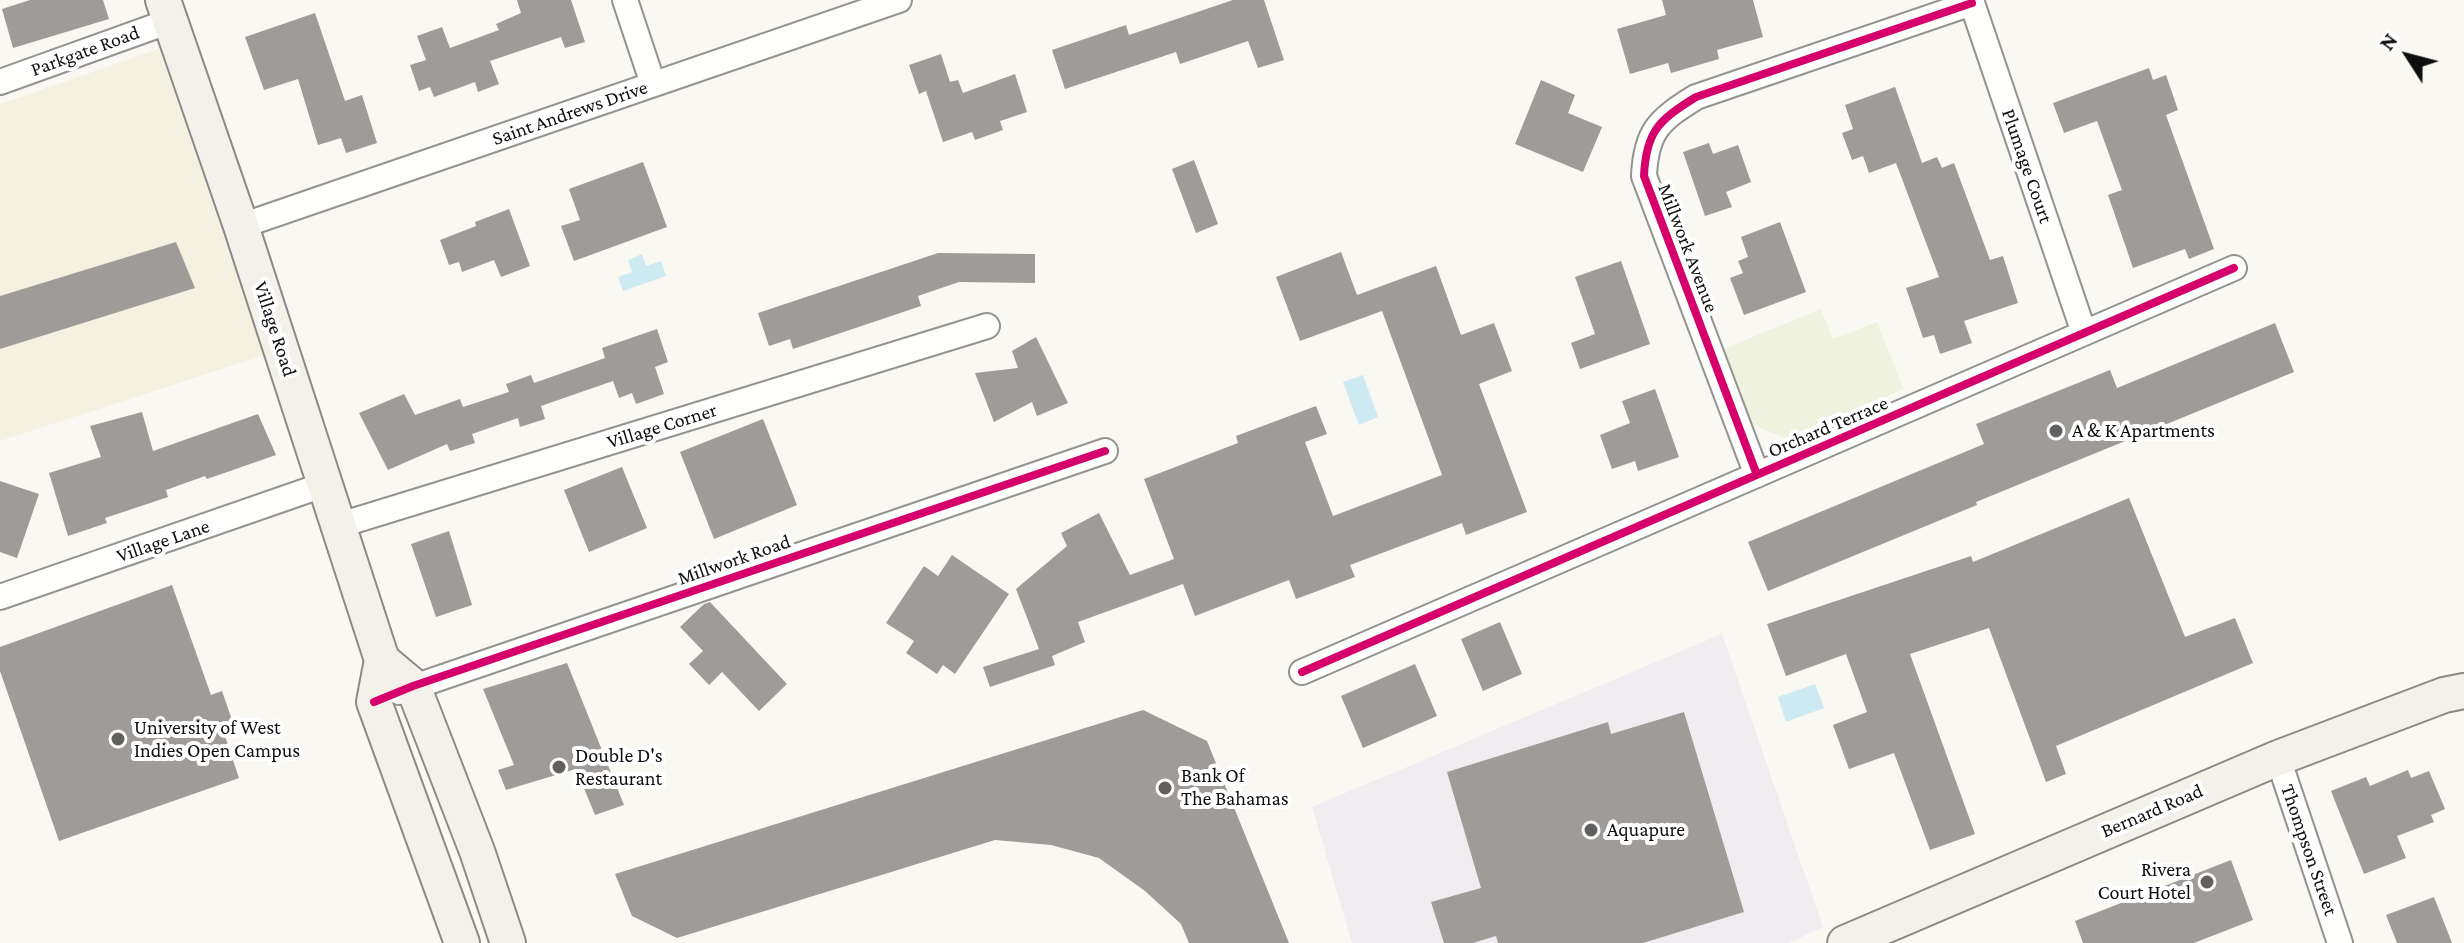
<!DOCTYPE html>
<style>
body{margin:0}
#map{position:relative;width:2464px;height:943px;overflow:hidden;background:#faf8f3;font-family:"Crimson Pro",serif}
canvas{display:block}
.north{position:absolute;left:2368px;top:16px;width:80px;height:80px;-webkit-text-stroke:6px #fff;paint-order:stroke;rotate:306deg;font-size:22px;font-weight:700;line-height:32px;text-align:center;color:#0e0e0e}
.north::after{content:'';display:block;margin:auto;width:28px;height:36px;background:#0e0e0e;clip-path:polygon(50% 0,100% 100%,50% 72%,0 100%)}
</style>
<div id="map">
<canvas width="2464" height="943"></canvas>
<div class="north">N</div>
</div>
<script>
const context = document.querySelector('canvas').getContext('2d');
context.lineJoin = 'round';
function paint(path, color) { context.fillStyle = color; context.fill(path, 'evenodd'); }
function strokePath(path, color, width, dash) { context.strokeStyle = color; context.lineWidth = width; context.lineCap = dash ? 'butt' : 'round'; context.setLineDash(dash || []); context.stroke(path); }
function drawText(font, color, halo, rows, align = 'center') {
  context.font = font + ' "Crimson Pro",serif'; context.lineWidth = 8; context.setLineDash([]); context.textBaseline = 'middle'; context.strokeStyle = halo; context.fillStyle = color; for (const [text, x, y, turn = 0] of rows) {
    context.save(); context.translate(x, y); context.rotate((+turn || 0) * Math.PI / 180); context.textAlign = isNaN(turn) ? turn : align; if (halo) context.strokeText(text, 0, 0); context.fillText(text, 0, 0); context.restore();
  }
}
paint(new Path2D(`
 M1722,634l101,293 -34,16h-437l-40,-136z`), '#f1ecef');
paint(new Path2D(`
 M159,49l106,306 -265,86v-337z`), '#f5f1e1');
paint(new Path2D(`
 M1821,309l12,30 44,-17 27,67 -120,49 -33,-14 -30,-74z`), '#eff2df');
paint(new Path2D(`
 M642,254l4,12 15,-5 5,15 -43,15 -5,-14 14,-5 -4,-12z
 M1363,375l15,42 -19,8 -16,-43z
 M1815,684l9,24 -38,14 -8,-25z`), '#cde9f1');
paint(new Path2D(`
 M30,0h73l6,19 -96,29 -11,-39z
 M517,0h54l14,42 -20,6 -4,-11 -71,24 9,23 -21,8 -3,-10 -41,15 -4,-10 -11,4 -9,-26 16,-5 -9,-24 25,-9 8,21 49,-18 -3,-6 25,-11z
 M1233,0h31l20,60 -26,8 -10,-27 -68,23 -4,-12 -111,37 -13,-39 74,-25 3,10z
 M1662,0h91l10,37 -46,13 2,9 -48,14 -3,-10 -38,11 -13,-45 49,-14z
 M315,13l30,88 17,-6 15,48 -31,10 -5,-15 -23,7 -20,-66 -34,11 -19,-53z
 M941,54l9,28 8,-2 5,13 52,-19 12,38 -27,9 3,9 -28,10 -3,-8 -29,10 -17,-51 -7,3 -10,-29z
 M2149,68l4,12 13,-5 12,35 -12,5 48,134 -25,10 -4,-10 -52,19 -25,-73 14,-5 -25,-69 -33,12 -11,-30z
 M1541,80l34,15 -7,18 34,14 -19,45 -68,-28z
 M1895,87l27,76 15,-6 5,11 12,-5 36,97 13,-4 15,47 -54,18 8,22 -32,11 -6,-19 -11,3 -17,-50 33,-11 -43,-114 -27,10 -6,-17 -11,4 -10,-27 11,-4 -8,-24z
 M1709,143l4,11 25,-9 13,37 -25,10 6,15 -27,9 -22,-64z
 M1194,160l24,64 -22,9 -24,-64z
 M643,162l24,65 -93,34 -13,-35 19,-6 -11,-31z
 M509,209l21,57 -29,11 -7,-17 -32,12 -3,-10 -10,3 -9,-25 36,-14 -1,-4z
 M1780,222l26,70 -62,23 -14,-37 13,-5 -5,-12 10,-4 -7,-20z
 M176,242l19,46 -195,61v-53z
 M1341,252l16,43 79,-29 25,69 33,-12 18,48 -33,13 48,128 -61,23 -4,-12 -112,42 5,12 -59,22 -7,-19 -94,36 -12,-32 -105,38 7,20 -33,14 3,9 -65,22 -7,-20 56,-18 -23,-60 51,-43 -6,-13 38,-20 31,62 44,-16 -30,-80 94,-36 -2,-7 80,-30 11,28 -22,8 28,74 109,-41 -60,-164 -82,30 -24,-64z
 M938,253l97,1v29l-76,-1 -41,14 3,10 -128,43 -3,-10 -21,7 -11,-33z
 M1621,261l29,83 -70,25 -9,-26 24,-9 -20,-57z
 M2275,323l19,49 -318,130 1,3 -209,86 -20,-49 236,-98 -8,-20 134,-54 7,18z
 M657,329l11,33 -13,5 9,27 -28,10 -4,-11 -13,5 -6,-17 -72,25 4,13 -25,8 -2,-9 -46,16 3,9 -25,8 -3,-7 -59,26 -29,-57 45,-19 11,21 45,-16 3,8 46,-15 -3,-8 25,-9 3,8 71,-25 -3,-10z
 M1036,337l32,66 -31,13 -5,-14 -38,20 -19,-49 43,-5 -6,-17z
 M1655,389l24,68 -41,14 -3,-10 -23,8 -12,-34 30,-12 -8,-22z
 M142,412l11,39 105,-37 18,41 -69,24 -2,-3 -39,14 2,7 -63,21 2,5 -39,13 -19,-63 52,-16 -11,-31z
 M763,419l34,86 -83,34 -34,-87z
 M622,467l25,61 -58,24 -25,-62z
 M0,481l39,13 -22,64 -17,-6z
 M2129,498l56,139 50,-19 18,45 -197,83 10,28 -20,8 -57,-154 -79,26 65,180 -45,16 -36,-97 -45,16 -16,-44 34,-13 -21,-58 -60,22 -19,-52 204,-68 2,6z
 M449,531l23,74 -36,12 -25,-73z
 M952,555l57,39 -54,80 -12,-9 -6,9 -31,-21 8,-12 -28,-18 38,-57 14,10z
 M172,585l39,110 11,-4 10,29 -11,4 18,54 -180,63 -59,-170v-24z
 M710,602l77,82 -28,27 -37,-39 -13,13 -20,-21 14,-13 -23,-24 24,-23z
 M1500,622l22,52 -39,17 -22,-52z
 M567,663l57,142 -29,10 -19,-46 -70,21 -8,-20 16,-5 -31,-76z
 M1415,664l22,52 -74,32 -22,-52z
 M1143,710l64,31 82,202h-100l-8,-19 -36,-33 -46,-33 -48,-13 -56,-5 -318,98 -45,-22 -17,-42z
 M1684,712l60,200 -101,31h-145l-2,-7 -23,7h-29l-13,-41 50,-14 -34,-116 161,-50 3,12z
 M2408,770l3,8 18,-7 16,38 -14,6 3,7 -37,14 9,22 -42,16 -33,-83 35,-14 4,9z
 M2231,860l22,60 -59,23h-111l-8,-22z
 M2434,897l18,46h-55l-11,-28z`), '#9e9b98');
const minor = new Path2D(`
 M625,0l28,84
 M1971,0l113,333
 M0,82l170,-61
 M241,226l658,-226
 M1757,475l-113,-299c2,-45 15,-56 52,-79l276,-94
 M337,526l650,-200
 M0,597l326,-113
 M1302,672l932,-404
 M399,692l706,-241
 M2278,758l62,185`);
const secondary = new Path2D(`
 M163,0l78,226 141,434 -8,42 88,241
 M382,660l31,26 64,165 31,92
 M1845,943l433,-185 166,-63 20,-4`);
strokePath(minor, '#949391', 28);
strokePath(secondary, '#8b8a88', 38);
strokePath(minor, '#fefefd', 24);
strokePath(secondary, '#f3f1ea', 34);
strokePath(new Path2D(`
 M1757,475l-113,-299c2,-45 15,-56 52,-79l276,-94
 M1302,672l932,-404
 M374,702l39,-16 692,-235`), '#d6006c', 8);
for (const [x, y, r, color] of [
 [2056,431,8,"#61605e"],
 [118,739,8,"#61605e"],
 [559,767,8,"#61605e"],
 [1165,788,8,"#61605e"],
 [1591,830,8,"#61605e"],
 [2207,882,8,"#61605e"]
]) { const dot = new Path2D(); dot.arc(x, y, r, 0, 2 * Math.PI); context.fillStyle = color; context.fill(dot); strokePath(dot, '#fff', 3); }
drawText('20px', '#0e0e0e', '#fff', [
 ["Parkgate Road",85,51,-20],
 ["Saint Andrews Drive",570,113,-19],
 ["Plumage Court",2027,166,71],
 ["Millwork Avenue",1688,248,69],
 ["Village Road",275,329,72],
 ["Village Corner",662,426,-17],
 ["Orchard Terrace",1828,427,-23],
 ["Village Lane",163,541,-19],
 ["Millwork Road",734,560,-19],
 ["Bernard Road",2152,811,-23],
 ["Thompson Street",2309,850,71]
]);
drawText('20px', '#0e0e0e', '#fff', [
 ["A & K Apartments",2072,431],
 ["University of West",134,728],
 ["Indies Open Campus",134,751],
 ["Double D's",575,756],
 ["Restaurant",575,779],
 ["Bank Of",1181,776],
 ["The Bahamas",1181,799],
 ["Aquapure",1607,830],
 ["Rivera",2191,870,"right"],
 ["Court Hotel",2191,893,"right"]
], 'left');
</script>
